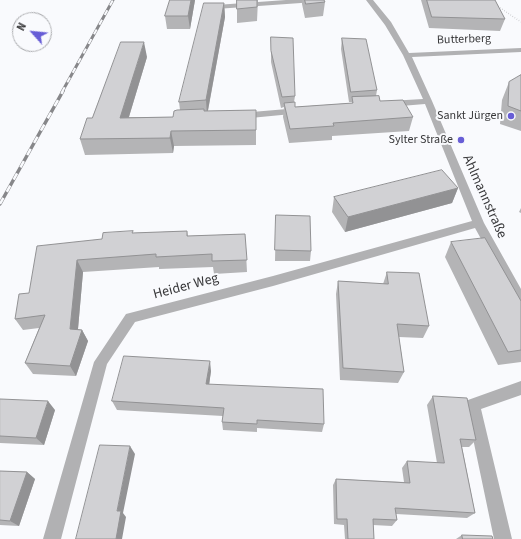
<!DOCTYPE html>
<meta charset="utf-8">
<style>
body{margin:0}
#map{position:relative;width:521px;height:539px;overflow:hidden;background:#f9fafd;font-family:"Source Sans 3",sans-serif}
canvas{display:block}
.north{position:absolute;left:12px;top:12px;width:40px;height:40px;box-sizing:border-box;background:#f9fafd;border:1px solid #abacaf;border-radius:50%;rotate:297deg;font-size:11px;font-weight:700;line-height:16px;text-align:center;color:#373739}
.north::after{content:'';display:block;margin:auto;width:14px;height:18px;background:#675dd6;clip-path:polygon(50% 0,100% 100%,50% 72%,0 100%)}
</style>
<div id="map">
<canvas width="521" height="539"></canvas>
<div class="north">N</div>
</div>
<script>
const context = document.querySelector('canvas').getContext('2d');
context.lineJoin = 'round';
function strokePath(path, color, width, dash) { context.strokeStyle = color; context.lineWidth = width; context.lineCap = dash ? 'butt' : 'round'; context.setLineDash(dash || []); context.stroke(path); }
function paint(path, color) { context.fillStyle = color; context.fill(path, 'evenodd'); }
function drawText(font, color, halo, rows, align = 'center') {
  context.font = font + ' "Source Sans 3",sans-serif'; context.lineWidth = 4; context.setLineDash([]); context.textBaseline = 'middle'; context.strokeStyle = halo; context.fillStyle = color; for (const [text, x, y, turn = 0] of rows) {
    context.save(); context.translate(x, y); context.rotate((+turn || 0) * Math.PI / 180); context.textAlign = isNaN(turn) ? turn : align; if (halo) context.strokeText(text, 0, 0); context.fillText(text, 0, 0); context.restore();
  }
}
strokePath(new Path2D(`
 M496,5l25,17`), '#b9b9bc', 1.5, [0.5, 2]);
paint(new Path2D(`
 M286,0h32l-3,2 -99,7 -3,-2 3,-2z
 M366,0h7l18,22 18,31 112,-5v4l-109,5 20,44 52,122 37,66v16l-4,-1 -42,-76 -202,58 -138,36 -28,42 -46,175h-18l51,-177 32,-48 147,-38 199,-55 -47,-117 -36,3 -4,-3 4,-3 34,-2 -20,-44 -18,-30z
 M299,108l4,3 -1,2 -62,6 -4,-3 4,-3z
 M521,381v14l-40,14 31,130h-18l-28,-134 2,-5z`), '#b1b1b3');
const railFar1 = new Path2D(`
 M62,92l51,-92`);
const rail = new Path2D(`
 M0,204l63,-113`);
strokePath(railFar1, '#87878a', 3);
strokePath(rail, '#87878a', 3.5);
strokePath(railFar1, '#f9fafd', 2, [5.5]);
strokePath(rail, '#f9fafd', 2.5, [7]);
paint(new Path2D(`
 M170,0h25l-5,29h-23l-2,-13z
 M237,0h21l-1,21 -20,2z
 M302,0h22l1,2 -2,14 -18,2 -3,-14z
 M421,0h74l10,19 -5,12 -71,-3z
 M224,3l1,14 -17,94 48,-1v35l-82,1 -1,7 -88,2 -5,-16 12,-21 55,-61 -18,60h44l7,-7 -1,-8z
 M271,37l24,59 -1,6 1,5 57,-4v-1h-3l-8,-53 1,-11 35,52 -1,6 4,5 33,16 -4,14 -77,5v4l-43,3 -6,-26 1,-10 -3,1 -10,-46z
 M521,75v56l-21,-7 2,-24 7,-18z
 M458,188l-6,15 -107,29 -13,-20 2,-15z
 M521,208v5l-2,-1z
 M276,215l35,36 -1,10h-35z
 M187,231l1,5 57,-2 2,38 -33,2 -1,-7 -54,2v-2l-76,5 -5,57 4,1 6,11 -12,35 -43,-2 -8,-11 14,-35 -16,2 -8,-11 14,-26 73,-54 31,-6z
 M451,242l70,59v61l-23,3 -53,-108z
 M387,272l42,54 -6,12 -24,-1 5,35 -6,11 -58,-3 -4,-86 2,-13 45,3z
 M211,371l-2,13 115,40 -2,8 -65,-4v4l-34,-2 -1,-8 1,-6 -106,-6 -5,-9z
 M433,396l43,44 -7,7h-7l13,66 -8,5 -71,-4 1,6 -5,6 -19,-1 1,14h-29l-1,-14 -10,-1 -1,-39 3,-6 68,3 -2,-14 5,-7 30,2 -10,-58z
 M0,399l55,11 -11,35 -44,-2z
 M0,471l27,1 8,7 -16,47 -19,-1z
 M462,535l31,4h-37z`), '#b4b4b6');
paint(new Path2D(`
 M191,0h4l-5,29 -2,-13z
 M224,3l1,14 -18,98 -1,-15z
 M144,42l3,15 -23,76 -4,-15z
 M171,131l3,15 -1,7 -3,-15z
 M458,188l-6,15 -107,29 3,-15z
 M77,260l6,12 -6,68 -7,-11z
 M82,330l6,11 -12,35 -6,-10z
 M210,361l1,10 -3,22 -2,-9z
 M48,401l7,9 -11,35 -8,-7z
 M130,446l5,8 -12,59 3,4 -4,22h-6l1,-28z
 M27,472l8,7 -16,47 -9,-5z`), '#929294');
const building = new Path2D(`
 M170,0h21l-3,16h-23z
 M237,0h20v7l-20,2z
 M305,0h19l1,2 -19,2z
 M427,0h68l10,19 -73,-2z
 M204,3h20l-18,97 -27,2z
 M271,37l22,1 2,58 -13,1 -11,-46z
 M342,38l24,1 11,51 -26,2z
 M121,42h23l-24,76 53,-1 1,-6 3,-1 27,-1v2l52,-1v20l-85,1 -1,7 -90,1 7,-21h5z
 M521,75v36l-13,-5 1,-24z
 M379,96l1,5 23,-1 10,17 -80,6 1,3 -44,3 -6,-26 11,-1v5l58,-4 -1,-6z
 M442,170l16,18 -110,29 -14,-20z
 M276,215l34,1 1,35 -36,-1z
 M133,231l-1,2 55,-2v5l58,-2 2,26 -35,1v-7l-56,3v-3l-79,6 -7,69 12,1 -12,36 -45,-3 20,-48 -30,4 4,-25 10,-1 8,-47 65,-7 1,-6z
 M485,238l36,63v49l-13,2 -57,-110z
 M387,272l32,1 10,53 -32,-2 7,48 -61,-4 -5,-87 50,3z
 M124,356l86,5 -4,23 117,5 1,35 -67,-4v4l-35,-2 2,-14 -112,-7z
 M433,396l34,2 9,42 -16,-1 15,74 -80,-5 2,12 -24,-1 1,20h-26l-1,-20h-10l-1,-40 74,4 -3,-22 37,2z
 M0,399l48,2 -12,37 -36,-2z
 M100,445l30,1 -13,65h4l-5,28h-40z
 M0,471l27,1 -17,49 -10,-1z
 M462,535l30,1 1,3h-30z`);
paint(building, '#d1d1d4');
strokePath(building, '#929294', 1);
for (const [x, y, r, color] of [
 [511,116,4,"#675dd6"],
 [461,140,4,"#675dd6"]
]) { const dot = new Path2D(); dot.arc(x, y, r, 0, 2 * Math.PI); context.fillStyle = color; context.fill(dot); strokePath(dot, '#f9fafd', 1.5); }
drawText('12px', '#373739', '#f9fafd', [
 ["Butterberg",464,40,-2]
]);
drawText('12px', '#373739', '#f9fafd', [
 ["Sankt Jürgen",503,116],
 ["Sylter Straße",453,140]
], 'right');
drawText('14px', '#373739', '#f9fafd', [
 ["Ahlmannstraße",484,197,66],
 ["Heider Weg",186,287,-15]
]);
</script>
